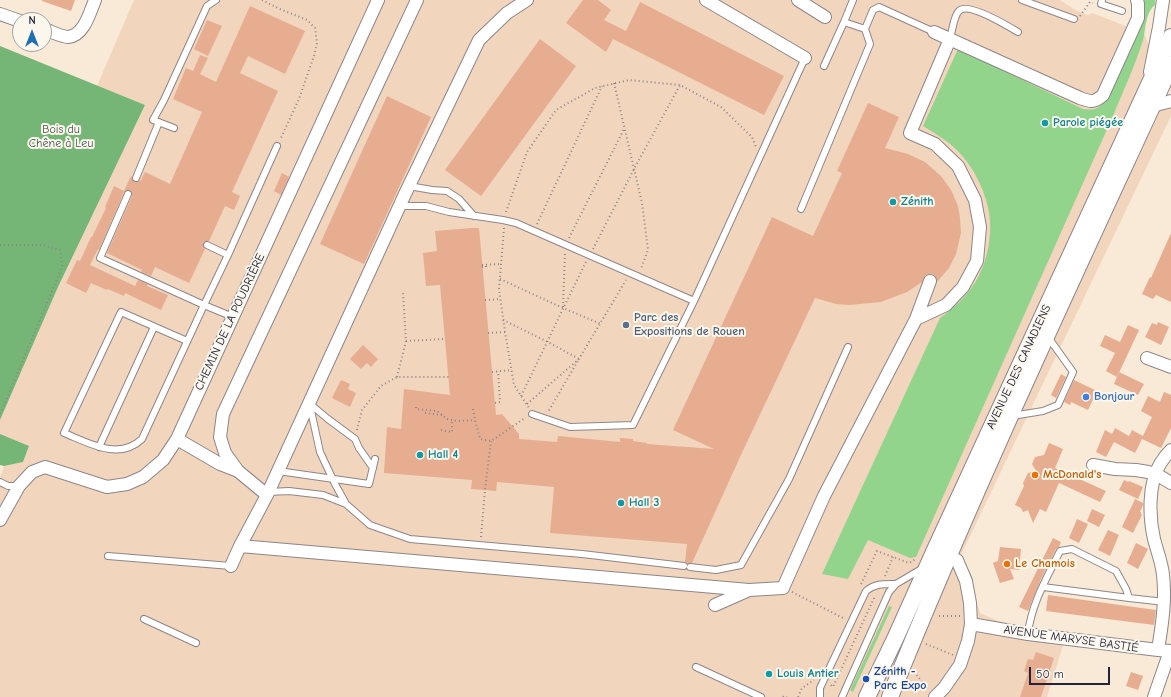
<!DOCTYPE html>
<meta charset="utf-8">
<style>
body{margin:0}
#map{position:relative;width:1171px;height:697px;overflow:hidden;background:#f8ead6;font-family:"Comic Neue",sans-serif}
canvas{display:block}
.north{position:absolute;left:12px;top:12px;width:40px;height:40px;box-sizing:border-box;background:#fbf7ec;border:1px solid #a4a2a5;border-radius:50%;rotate:0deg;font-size:11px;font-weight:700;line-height:16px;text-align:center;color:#22223b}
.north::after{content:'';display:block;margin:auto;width:14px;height:18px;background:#1f6fb2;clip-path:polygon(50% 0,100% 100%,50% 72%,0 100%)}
.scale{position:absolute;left:1029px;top:667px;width:81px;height:18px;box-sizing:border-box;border:2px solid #22223b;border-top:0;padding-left:5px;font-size:12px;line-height:14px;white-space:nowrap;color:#22223b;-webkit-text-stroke:3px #fbf7ec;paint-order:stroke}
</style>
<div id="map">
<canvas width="1171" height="697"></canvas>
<div class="north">N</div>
<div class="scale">50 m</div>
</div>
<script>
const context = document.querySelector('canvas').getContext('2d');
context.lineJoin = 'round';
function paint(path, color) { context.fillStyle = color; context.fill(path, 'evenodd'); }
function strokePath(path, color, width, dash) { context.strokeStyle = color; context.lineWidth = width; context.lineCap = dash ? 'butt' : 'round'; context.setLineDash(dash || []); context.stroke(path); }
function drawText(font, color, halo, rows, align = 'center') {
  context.font = font + ' "Comic Neue",sans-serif'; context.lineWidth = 4; context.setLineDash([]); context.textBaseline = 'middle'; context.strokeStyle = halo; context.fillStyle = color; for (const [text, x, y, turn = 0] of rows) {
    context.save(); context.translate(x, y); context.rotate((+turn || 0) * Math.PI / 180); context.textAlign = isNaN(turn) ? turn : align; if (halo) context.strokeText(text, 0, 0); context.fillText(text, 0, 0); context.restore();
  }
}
paint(new Path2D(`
 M134,0h926l17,11 11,4 4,-2 52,20 27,71v12l-211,441 11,26 9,30 48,21 37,5 -18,58h-1047v-219l4,-12 19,-4 6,-15 -29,-13v-14l58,-133 87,-182 -48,-19z`), '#f2d5bd');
paint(new Path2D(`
 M1141,0h14v5c-10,8 -9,24 -12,35 -8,26 -20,51 -30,76l-197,441 -6,1 -42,-18 -20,39 -26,-5 118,-256c14,-10 27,-22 36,-37 11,-18 17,-47 13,-68 -3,-20 -13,-40 -25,-55 -11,-14 -26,-23 -41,-32l35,-77 125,60c14,2 18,-1 24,-13z
 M889,606l3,1 -39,85 -3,-2z`), '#92d48b');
paint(new Path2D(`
 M0,46l145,59 -87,182 -58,133z
 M0,434l29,12 -6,16 -19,4 -4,-1z`), '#75b677');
paint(new Path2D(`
 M42,0h33l-4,11 -29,-10z
 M583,0h15l13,10 -7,10 22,11 14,-29 144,74 -20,39 -151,-76 -7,13 -40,-29z
 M250,6l55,25 -20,43 -37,-18 -8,17 38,18 -46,101 8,4 -6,14 -9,-4 -16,35h-4l-2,2v4l2,2 -16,34 -34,-16 -4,9 -10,-4 1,-2 -35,-17 25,-57v-4l-4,-2 -4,2 -25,58 -1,-1 -8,16 45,21 3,-6 10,4 -1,2 21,9 -7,15 -36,-17 -1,3 -16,-7 -1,1 -16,-7 -5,10 -20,-10 11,-23 3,1 11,-24h1l14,-29 -1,-1 9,-21 10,5 7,-15 2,5 4,1 4,-2 4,-8 25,12 32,-72 -29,-13 13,-31 7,3 7,-16 8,3 -8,16 16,8z
 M207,20l15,6 -14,30 -14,-7z
 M540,39l36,27 -95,130 -36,-26z
 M387,96l44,21 -67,147 -44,-20z
 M868,103l31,14 -14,31 23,6 17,8 16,14 10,14 7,16 2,12 1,15 -5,21 -7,14 -12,14 -2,-6 -3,-2h-4l-3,2 -3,6 -15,10 -26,10 -32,3 -13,-1 -21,-6 -75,159 -48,106h-4l-3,-1 2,-18 -137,-11 4,-46 -57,-5 -1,9 -25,-2 1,-9 -88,-7 3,-46 14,2 3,-40 46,6 -10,-110 -14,1 -3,-33 14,-2 -2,-20 36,-3h8l17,187 6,-1 17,20v5l38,3 1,-6 62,6v-4l13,1v2l14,2v1l67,5 -41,-19 99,-213 41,19 29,-63 -5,-2z
 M282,173l7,4 -8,18 -7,-4z
 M1171,233v69l-15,-7 -3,4 -11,-5 8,-17 1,1z
 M1158,322l11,5 -8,18 -16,-8 7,-14 5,2z
 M1128,325l11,5 -22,47 -11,-6 9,-18 -15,-7 5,-11 15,7z
 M363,345l15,14 -7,8 -4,-4 -6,6 -11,-10z
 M1119,372l25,12 -6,11 -24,-11z
 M1061,374l5,3 -10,21 -5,-3z
 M341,380l9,4 -2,5 8,4 -6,14 -18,-9z
 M1074,380l23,11 -9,19 -17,-8 -1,3 -6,-3z
 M1164,392l7,3v33l-10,20 -19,-9 -7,14 -21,-11 -8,15 -10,-5 9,-22 7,4 3,-6 14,8 3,-6 11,6 9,-19 -11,-6 7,-15 12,6z
 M1049,443l14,6 -8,19 51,23 -6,11 -41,-19 -13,29 -6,-3 -7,14 -5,-13 -5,2 -2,-4 -6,-3 9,-19 -1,-3 5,-10 8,-2 -4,-7 3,-7 9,-2z
 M1124,480l4,2 1,-1 14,6 -5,12 -19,-9z
 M1135,499l8,4v2l-3,7h1v2l1,1 -9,18 -11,-6z
 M1092,509l13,6 -6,12 -12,-6z
 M1077,519l11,5 -9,19 -10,-5z
 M1108,530l11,5 -9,21 -12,-6z
 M1053,538l8,4 -2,5 -3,2 -15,30 -13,32 -9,-4z
 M1136,543l12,6 -10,20 -11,-6z
 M1000,547l21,2 -2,21 -9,-1 4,10 -14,4 -7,-20 5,-2z
 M1048,595l108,15 -2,15 -108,-14z
 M1036,652l18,6 -13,39h-21l8,-24 -4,-2 4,-12 5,1z
 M1131,672l12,4 -5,14 -12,-4z`), '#e6ad90');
const lane = new Path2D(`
 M853,0l-9,22 21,7 8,-19 6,-3 55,25
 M1022,0l52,19
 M1102,0l-1,4 21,7
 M950,39c2,-7 4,-25 10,-29 10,-7 48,16 58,22
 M824,66l20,-44
 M174,128l-21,-8 11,-20 43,-94 9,-6
 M136,178l23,-56
 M409,186l23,4 15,1 12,8 15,17
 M128,194l-28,64 104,47 24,-50 49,-109
 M399,206h27l23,6 54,8 13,3 178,78 -61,124 -63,2 -38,-13
 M801,209l69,-165 -5,-15
 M207,245l21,10
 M694,301l111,-243
 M187,341l-66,-29 -57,121c25,10 55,28 78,6l62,-134 29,12
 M310,404l18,15 27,20 4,9 14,20
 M310,406l10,46 15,32 11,20 24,21 40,14 172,15 102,12
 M1012,416l31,-5 15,-6 15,-33 -25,-35
 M99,447l55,-120
 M278,471l91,13 6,-25
 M0,482l8,4h11
 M268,492l21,-1 34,4 23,9
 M108,556l123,10
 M690,567l26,3 25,-5 48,-86 59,-132
 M1043,587l86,11
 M144,619l52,24
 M1028,634c3,-29 19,-57 32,-83l12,-2 44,22 10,18 3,9 36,4
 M696,667l65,30
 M820,697v-9l46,-97c10,-8 18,-7 30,-7
 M842,697l47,-105 7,-8 27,-16`);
const street = new Path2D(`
 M706,0l99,58
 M798,0l27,17
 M0,14l20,7
 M44,29c6,2 18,8 24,8 16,-1 22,-25 27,-37
 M934,32l146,66c11,4 14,5 23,-3l35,-77v-14l-1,-4
 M1150,72l9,-45 4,-27
 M1152,106l19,-5
 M916,319l30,-14 17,-18 14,-26 3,-34 -5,-27 -17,-34 -23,-22 -25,-11 40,-94
 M1147,358l24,9
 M177,439l43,25 18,7
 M1093,465l22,4 21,1 12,2 8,2 15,9
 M267,495l-29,-24 -13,-18 -5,-16 3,-23 194,-414
 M0,520l19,-34 13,-14 13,-5 62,20 20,-3 16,-7 20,-17 14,-21 201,-439
 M240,546l509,44
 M231,566l9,-20 27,-51 138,-301 74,-154 28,-27 20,-13
 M715,605l34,-15 34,-2 41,-92 92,-177 14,-38
 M971,624l57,10 130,16 13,1
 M1158,650c4,-25 8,-50 5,-75 -1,-12 -6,-24 -9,-36 -5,-22 -6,-55 6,-75 3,-5 7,-10 11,-14
 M935,697l9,-9 16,-23 8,-24 3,-17 -1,-21 -4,-22 -9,-21 -16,-6
 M1154,697l16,-46`);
const secondary = new Path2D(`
 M867,697l28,-58 39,-87 237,-515
 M890,697c86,-214 185,-423 281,-632`);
strokePath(lane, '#8d8688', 8);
strokePath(street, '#8d8688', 14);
strokePath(secondary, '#8d8688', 18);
strokePath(new Path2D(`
 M262,0l18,9 27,11 8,8 2,15 -3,13 -15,43 -19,41
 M1080,16l10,-14 3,1
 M614,83l28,120 6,47 -7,19
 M506,212l21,-60 29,-42 39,-22 34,-8 51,5 41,22 31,30 4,10
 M537,224l65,-138
 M504,228l-5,61 6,43 9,53 15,23
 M569,238l55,-109
 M0,245h42l18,5 2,17 -59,141 -3,5
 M593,249l41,-80 46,-84
 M482,265l19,-1
 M482,267h4v-2
 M500,279l63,29 38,16
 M485,300l16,-1
 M563,307l2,-54
 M503,320l45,22 31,17 -31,53
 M488,333l17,-1
 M406,341l39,-2
 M492,372l20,-2
 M397,377l9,-36 -3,-49
 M521,396c22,-45 43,-90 65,-134
 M495,403l5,-1 -2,-31
 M527,404l52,-45 47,-79
 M416,407v2l21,2 10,8 11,2 17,-1
 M473,409l2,11 5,19 11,2 34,-23
 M425,413l17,2
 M357,430l5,-20 19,-24 16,-9h52
 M441,430l11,2v-12
 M481,537l4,-47 6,-49
 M885,576l8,-19
 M861,584l16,-33 32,12 7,-4
 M792,592l53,27
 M939,616h21
 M926,644l27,11
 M914,672l14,17
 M831,685l2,2 42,-91
 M783,697l1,-1 3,1
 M798,697l4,-9 12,-8`), '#8d8688', 2, [1, 3]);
strokePath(lane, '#fff', 6);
strokePath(street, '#fff', 12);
strokePath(secondary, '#fff', 16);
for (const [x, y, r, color] of [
 [1045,123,4,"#0f9aa8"],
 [893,202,4,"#0f9aa8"],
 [626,325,4,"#5c6f8a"],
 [1086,397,4,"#3f7fe0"],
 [420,455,4,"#0f9aa8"],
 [1035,475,4,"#e8710a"],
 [621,503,4,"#0f9aa8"],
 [1007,564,4,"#e8710a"],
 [769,674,4,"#0f9aa8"],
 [866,679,4,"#1a4fb4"]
]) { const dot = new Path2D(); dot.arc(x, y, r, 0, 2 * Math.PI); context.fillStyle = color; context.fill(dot); strokePath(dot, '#fbf7ec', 1.5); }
drawText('bold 12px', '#0d838f', '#fbf7ec', [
 ["Parole piégée",1053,123],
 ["Zénith",901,202],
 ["Hall 4",428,455],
 ["Hall 3",629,503],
 ["Louis Antier",777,674]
], 'left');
drawText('12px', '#445753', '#fbf7ec', [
 ["Bois du",61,130],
 ["Chêne à Leu",61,144]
]);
drawText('bold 12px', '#4e5e75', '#fbf7ec', [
 ["Parc des",634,318],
 ["Expositions de Rouen",634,332]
], 'left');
drawText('12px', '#22223b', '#fbf7ec', [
 ["CHEMIN DE LA POUDRIÈRE",230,322,-65],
 ["AVENUE DES CANADIENS",1019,367,-65],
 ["AVENUE MARYSE BASTIÉ",1071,639,8]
]);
drawText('bold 12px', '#366cbe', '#fbf7ec', [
 ["Bonjour",1094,397]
], 'left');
drawText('bold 12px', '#c56008', '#fbf7ec', [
 ["McDonald's",1043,475],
 ["Le Chamois",1015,564]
], 'left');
drawText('bold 12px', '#164399', '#fbf7ec', [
 ["Zénith -",874,672],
 ["Parc Expo",874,686]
], 'left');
</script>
